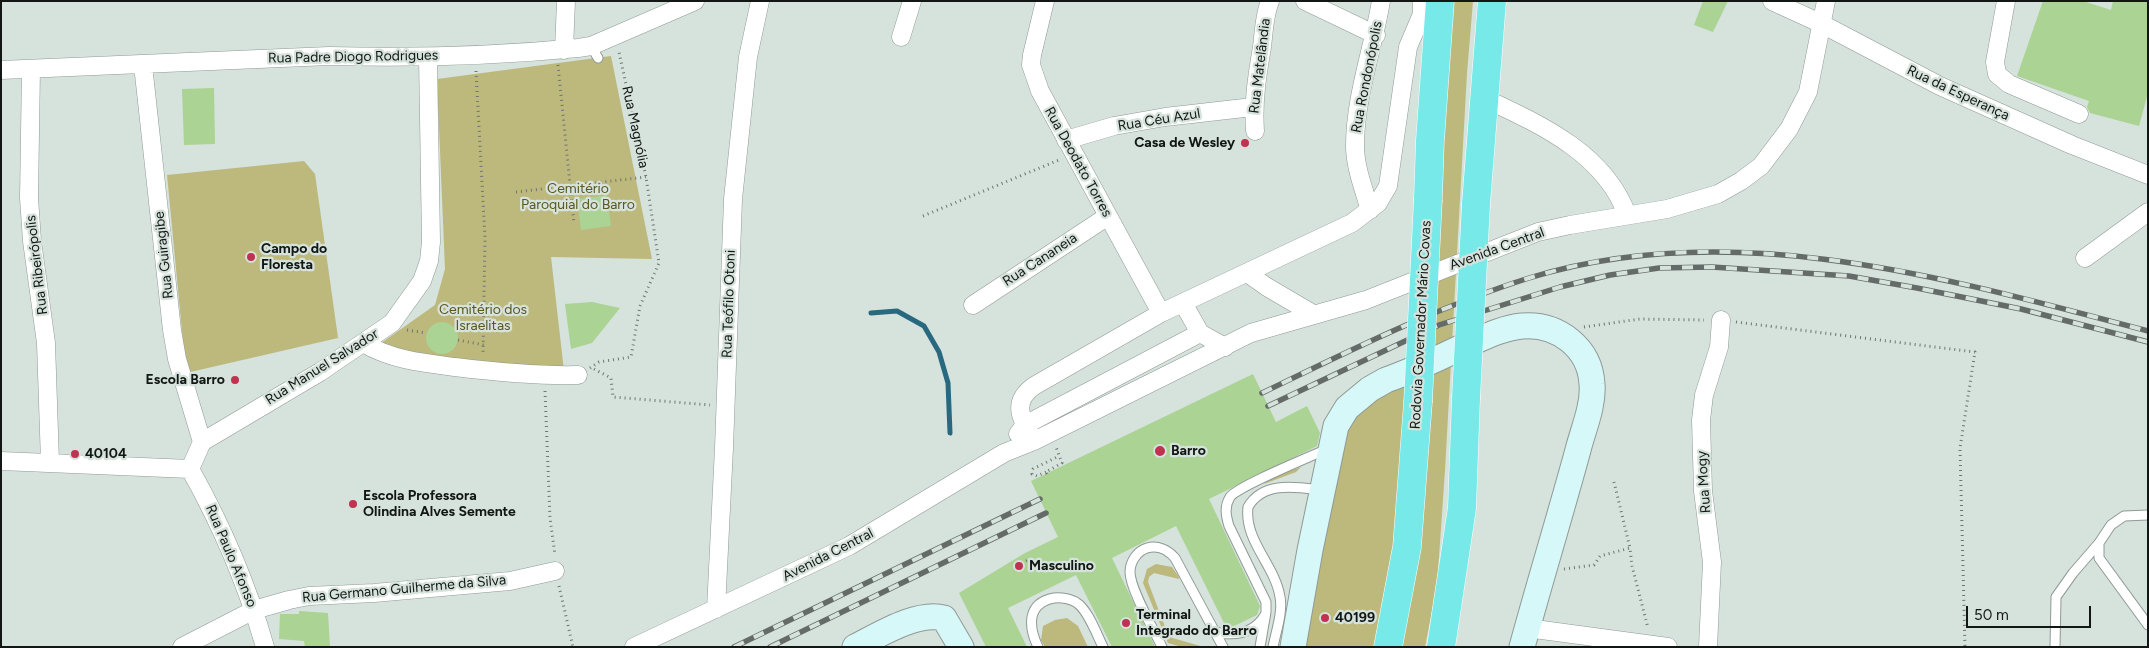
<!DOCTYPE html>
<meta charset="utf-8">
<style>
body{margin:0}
#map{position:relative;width:2149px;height:648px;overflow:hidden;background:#d6e2dc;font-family:Figtree,sans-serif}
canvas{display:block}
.frame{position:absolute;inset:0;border:2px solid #121614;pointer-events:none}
.scale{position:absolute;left:1966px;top:606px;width:125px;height:22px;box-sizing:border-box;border:2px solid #121614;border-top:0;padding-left:6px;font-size:15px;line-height:18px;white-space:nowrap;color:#121614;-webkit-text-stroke:4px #d6e2dc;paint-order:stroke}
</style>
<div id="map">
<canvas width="2149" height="648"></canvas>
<div class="frame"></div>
<div class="scale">50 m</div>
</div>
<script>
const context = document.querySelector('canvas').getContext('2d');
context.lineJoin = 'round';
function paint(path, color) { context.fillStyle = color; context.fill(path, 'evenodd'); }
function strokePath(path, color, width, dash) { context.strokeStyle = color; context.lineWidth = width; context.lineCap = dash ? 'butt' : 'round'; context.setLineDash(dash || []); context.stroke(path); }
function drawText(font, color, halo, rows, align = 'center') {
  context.font = font + ' Figtree,sans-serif'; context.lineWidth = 4.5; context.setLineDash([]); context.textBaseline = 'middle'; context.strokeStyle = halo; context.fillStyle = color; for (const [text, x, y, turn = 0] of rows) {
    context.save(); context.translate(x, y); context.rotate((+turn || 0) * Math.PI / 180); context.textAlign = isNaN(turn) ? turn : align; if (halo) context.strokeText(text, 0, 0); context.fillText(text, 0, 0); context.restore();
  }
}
paint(new Path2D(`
 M1447,1h26l-6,72 -22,397 -8,116 -12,61h-30z
 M611,56l41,203 -101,-2 13,114 -125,-8 -62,-17 58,-41 10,-36 -8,-190z
 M304,161l11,13 23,164 -152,35 -19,-198z
 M1413,370l-1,92 -30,185h-78l8,-89 37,-140z
 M1301,467l-5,5 -32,12 8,-7z
 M1156,564l16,3 7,10v2l-25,-6 -5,4 -1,5 21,55 35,10h-22l-14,-4 -25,-60 4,-14z
 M1067,618l11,8 10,21h-43l-4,-7 2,-14 12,-6z`), '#bdb87c');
strokePath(new Path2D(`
 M871,313l26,-2 27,15 15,26 9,31 2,50`), '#29697f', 5);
paint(new Path2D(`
 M1703,1h25l-15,31 -19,-7z
 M2043,1h40l28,9 2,-9h35v92l-9,33 -49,-13 -3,-6 2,-6 -72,-25z
 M214,88l1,56 -31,1 -2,-56z
 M607,195l4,31 -30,4 -4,-31z
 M592,302l28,6 -28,35 -21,6 -6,-45z
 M426 338a16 16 0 1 1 32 0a16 16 0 1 1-32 0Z
 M1253,374l23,48 31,-16 13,27 -3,13 -108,53 51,107 -3,9 -25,12h-6l-50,-101 -64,32 43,89h-43l-36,-72 -68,33 19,39h-41l-27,-54 66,-40 33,-16 -27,-56z
 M299,611l29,2 2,34h-25l-1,-6 -25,-2 1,-25h19z`), '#aad394');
const lane = new Path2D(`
 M591,46l7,12
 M2148,515l-24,1 -13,9 -12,18v15l49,67
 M1215,632c19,4 39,2 50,-17
 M1038,647c-10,-21 -11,-44 16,-49 7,-1 18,1 23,5 11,7 20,32 26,44
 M1162,647c-8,-17 -32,-58 -32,-75 0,-10 7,-21 17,-24 11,-3 21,2 28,10l48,89
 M1260,647l6,-35v-10l-37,-76c-3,-10 -5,-19 1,-29 8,-11 80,-40 97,-48
 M1273,647c3,-16 10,-35 7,-50 -5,-32 -36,-56 -32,-90 15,-26 48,-20 72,-17
 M2055,647l1,-50 17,-24 26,-30`);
const street = new Path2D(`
 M1045,1l-13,54 -1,10 9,26 121,222
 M1305,1l71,34
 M1772,1l48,22 120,63 132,59 76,30
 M2006,1l-11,61 2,12 12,10 70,30
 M901,37l11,-36
 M564,50l2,-49
 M143,65l29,265 5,29 25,83
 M31,69l-2,129 3,43 14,102 4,119
 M1,70l328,-14c83,2 166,0 249,-8l13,-2 104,-45
 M1484,98c55,26 121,55 143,117
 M1255,131c-2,-29 2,-55 7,-84 2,-16 2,-31 8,-46
 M1066,140l48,-14 51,-9 88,-10
 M1370,210c-6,-20 -15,-43 -15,-64 0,-49 18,-97 26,-145
 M2085,258l63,-46
 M1247,273l20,14 46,27
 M1183,303l17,30
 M973,305l135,-89
 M363,343c29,17 60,20 92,24 41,5 82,9 123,8
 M1018,434l7,-9 175,-92 25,14
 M1034,441c-12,-21 -24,-38 0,-55l127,-73 191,-90 26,-20 10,-17 20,-139 14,-33v-13
 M1,461l189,8
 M190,469l12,-27 118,-70 72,-49 30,-42 7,-20 2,-19 -3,-185
 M190,469c32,57 57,115 75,178
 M716,609l8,-161 9,-249 15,-142 12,-56
 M1527,628l141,19
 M182,647l72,-37 35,-10 20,-4 65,-3 136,-12 45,-10
 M634,647l215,-101 155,-93 30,-12 217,-108 115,-33 172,-68 32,-7 97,-16 51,-15 23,-13 20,-15 28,-37 19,-37 18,-91
 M1708,647l4,-85 -9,-71 -2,-71 3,-25 15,-48 2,-27`);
const secondary = new Path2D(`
 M855,647c24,-12 62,-36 89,-29l17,29
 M1293,647l17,-97 26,-124 11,-18 23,-19 16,-9c26,-9 51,-21 76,-33 19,-8 39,-19 60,-21 36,-3 68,22 70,58 2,21 -9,46 -14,66 -18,66 -38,131 -56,197`);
const highway = new Path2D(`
 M1428,199l2,-58 10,-140
 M1476,204l16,-203
 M1388,647l19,-100 11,-145
 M1441,647l21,-139 4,-110`);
strokePath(lane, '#8f9a95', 11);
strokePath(street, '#8f9a95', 19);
strokePath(secondary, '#8f9a95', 27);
strokePath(highway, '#fff', 29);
strokePath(new Path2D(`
 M558,65l16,159
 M476,71l9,167 -2,117
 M516,192l130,-15
 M923,216l136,-56
 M1736,322l239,30 -15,96 5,199
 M1584,327l56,-8 64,1
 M407,330l19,3
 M458,340l26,5
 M590,368l9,-6 32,-5 9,-51 19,-43 -13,-86 -27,-125
 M594,369l17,9 2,19 97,8
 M545,391l5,127 5,37
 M1046,472l-9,4 -5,-2 1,-5 26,-13
 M1047,474l-1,-2 16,-9 -6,-16
 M1614,482l16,66
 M1026,561l3,-2
 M1564,569l30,-4 6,-9 30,-8 2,18 16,62
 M559,586l14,61`), '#6e7572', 3, [1, 4]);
strokePath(lane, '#fff', 9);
strokePath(street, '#fff', 18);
strokePath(secondary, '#d6f8f8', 25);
strokePath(highway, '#78e9e9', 28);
const rail = new Path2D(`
 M1262,393c87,-42 175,-86 267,-115 204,-63 421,1 619,53
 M1268,406l171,-81 121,-38 50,-12 49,-7 53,-1 137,9 68,12 104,21 127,33
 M734,647l306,-148
 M770,647l276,-134`);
strokePath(rail, '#646b68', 5.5);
strokePath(rail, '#d6e2dc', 4, [11]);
const highwayBridge = new Path2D(`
 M1466,398l10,-194
 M1418,402l10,-203`);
strokePath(highwayBridge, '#fff', 29, []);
strokePath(highwayBridge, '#78e9e9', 28);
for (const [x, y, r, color] of [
 [1245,143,5,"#c13150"],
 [251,257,5,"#c13150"],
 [235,380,5,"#c13150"],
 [1160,451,6,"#c13150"],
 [75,454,5,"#c13150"],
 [353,504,5,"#c13150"],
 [1019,566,5,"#c13150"],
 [1325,618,5,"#c13150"],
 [1126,623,5,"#c13150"]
]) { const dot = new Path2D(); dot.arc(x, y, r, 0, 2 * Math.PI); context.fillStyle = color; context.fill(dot); strokePath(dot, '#d6e2dc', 2); }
drawText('14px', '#121614', '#d6e2dc', [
 ["Rua Padre Diogo Rodrigues",353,57,-1],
 ["Rua Matelândia",1260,66,-83],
 ["Rua Rondonópolis",1367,77,-79],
 ["Rua da Esperança",1958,93,25],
 ["Rua Céu Azul",1159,120,-9],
 ["Rua Magnólia",635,127,78],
 ["Rua Deodato Torres",1078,162,61],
 ["Avenida Central",1497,249,-20],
 ["Rua Guiragibe",164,255,-96],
 ["Rua Cananeia",1040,260,-33],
 ["Rua Ribeirópolis",37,265,-97],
 ["Rua Teófilo Otoni",729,304,-88],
 ["Rodovia Governador Mário Covas",1421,325,-87],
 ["Rua Manuel Salvador",322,367,-32],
 ["Rua Mogy",1704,482,-94],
 ["Avenida Central",828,555,-27],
 ["Rua Paulo Afonso",231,556,67],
 ["Rua Germano Guilherme da Silva",404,589,-5]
]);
drawText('bold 14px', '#121614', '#d6e2dc', [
 ["Casa de Wesley",1235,143,"right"],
 ["Campo do",261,249],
 ["Floresta",261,265],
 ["Escola Barro",225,380,"right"],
 ["Barro",1171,451],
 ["40104",85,454],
 ["Escola Professora",363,496],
 ["Olindina Alves Semente",363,512],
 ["Masculino",1029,566],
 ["Terminal",1136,615],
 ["Integrado do Barro",1136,631],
 ["40199",1335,618]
], 'left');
drawText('14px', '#5a561e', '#d6e2dc', [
 ["Cemitério",578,189],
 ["Paroquial do Barro",578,205],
 ["Cemitério dos",483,310],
 ["Israelitas",483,326]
]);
</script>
